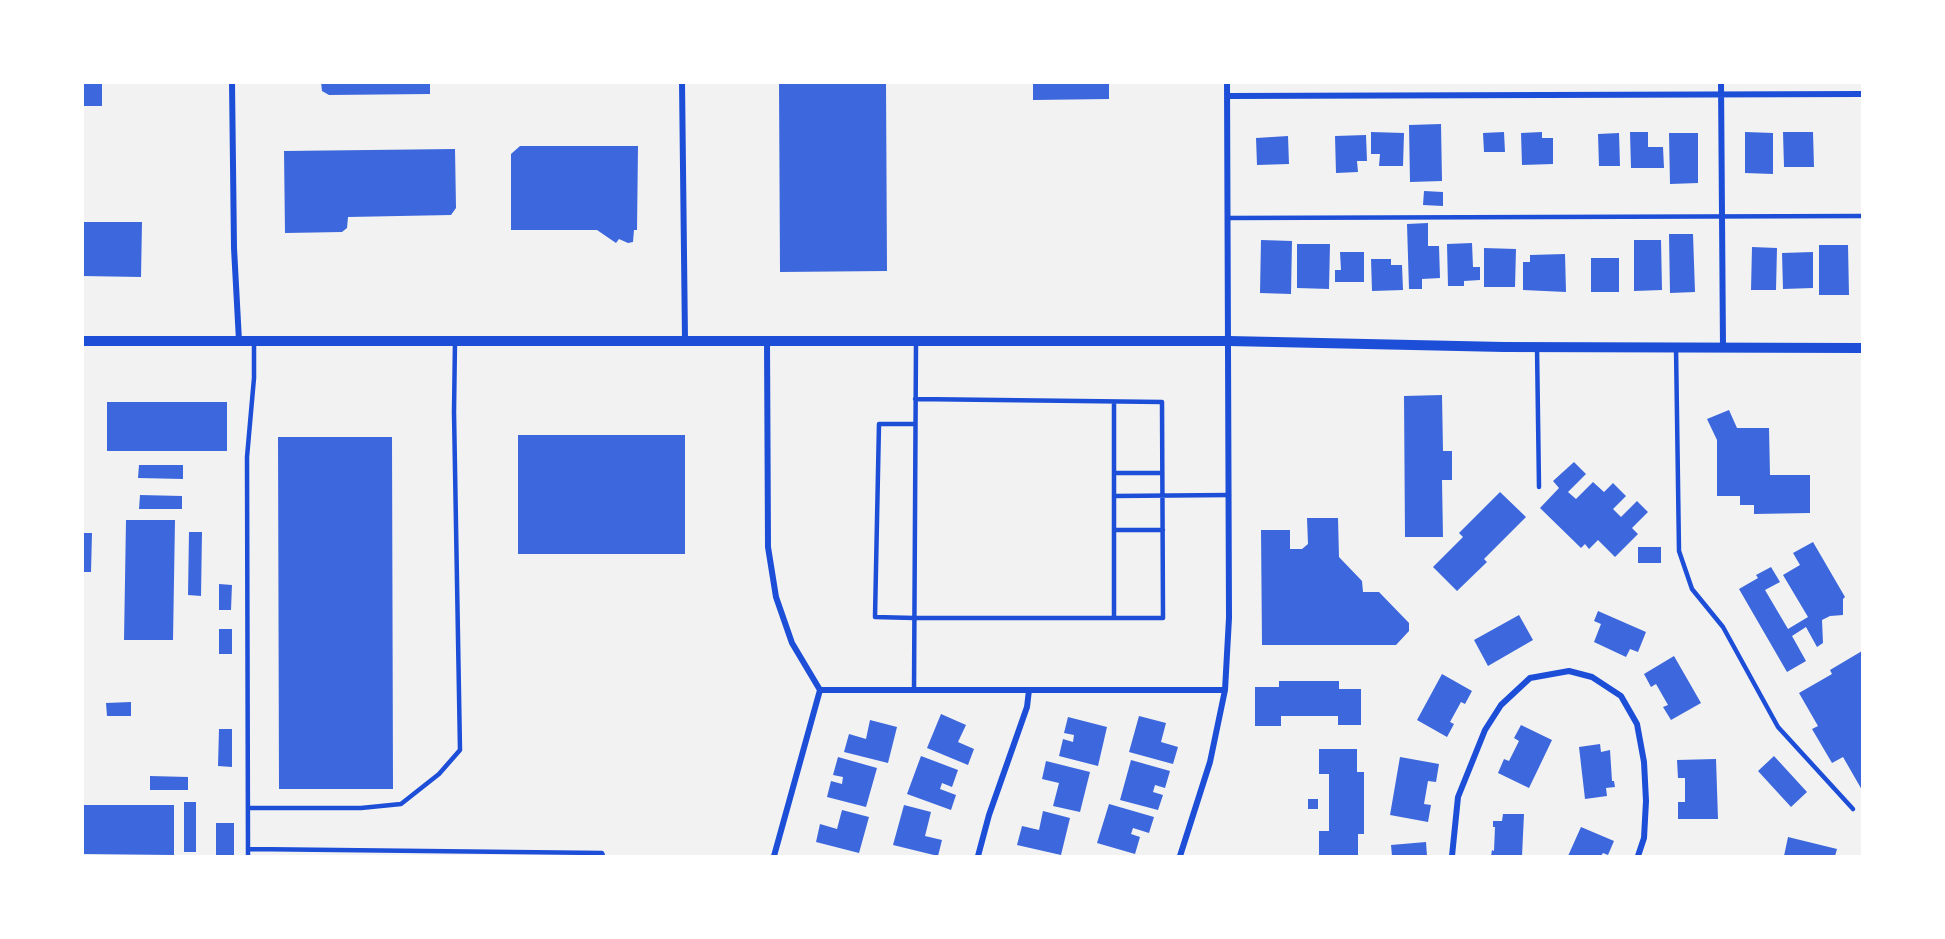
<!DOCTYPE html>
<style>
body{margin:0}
#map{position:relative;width:1945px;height:939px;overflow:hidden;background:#f2f2f2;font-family:"Varela Round",sans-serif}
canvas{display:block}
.frame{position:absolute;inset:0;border:84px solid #fff;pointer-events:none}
</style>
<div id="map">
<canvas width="1945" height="939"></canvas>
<div class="frame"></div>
</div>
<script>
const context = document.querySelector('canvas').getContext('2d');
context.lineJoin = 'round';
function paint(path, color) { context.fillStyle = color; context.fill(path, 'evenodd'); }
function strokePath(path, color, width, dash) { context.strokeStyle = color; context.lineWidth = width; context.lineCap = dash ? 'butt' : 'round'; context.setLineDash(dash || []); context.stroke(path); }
paint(new Path2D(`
 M82,82h20v24h-20z
 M321,82h109v12l-101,1 -7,-4z
 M779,82h107l1,189 -107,1z
 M1033,82h76v17l-76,1z
 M1441,124l1,57 -32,1 -1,-57z
 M1371,132l33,1 -1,33h-24l1,-12h-9z
 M1504,132l1,20h-21l-1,-19z
 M1542,132v6h11v26l-31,1 -1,-32z
 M1630,132h18v15h15l1,21h-33z
 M1745,132l28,1v41l-28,-1z
 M1783,132h30l1,35h-30z
 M1619,133l1,33h-21l-1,-32z
 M1669,133h29v50l-28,1z
 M1366,135l1,26h-10l1,11 -22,1 -1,-37z
 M1288,136l1,28 -32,1 -1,-27z
 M520,146h118l-1,84h-3l-1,12 -5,1 -9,-4 -3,4 -19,-13h-86v-76z
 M455,149l1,59 -5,7 -103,2 -1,11 -5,4 -57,1 -1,-82z
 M1424,191l19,1v14l-20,-1z
 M82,222h60l-1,55 -59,-1z
 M1428,223v23h11l1,32 -18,1v10h-13l-2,-65z
 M1669,234h24l2,58 -25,1z
 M1261,240l31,1 -1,53 -31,-1z
 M1634,240h27l1,50 -28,1z
 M1472,243l1,24h7v13l-16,1v5h-16l-1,-42z
 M1297,244h33l-1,45 -32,-1z
 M1819,245h29l1,50h-30z
 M1752,247l25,1 -1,42h-25z
 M1484,248l32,1 -1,38h-31z
 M1340,252h24v30h-29v-12h6z
 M1813,252v36l-30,1 -1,-36z
 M1565,254l1,38 -43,-2v-28h7v-7z
 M1591,258h28v34h-28z
 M1371,259h20v6h11l1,25 -31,1z
 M1442,395l1,56h9v29h-10l1,57h-38l-1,-141z
 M107,402h120v49h-120z
 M1729,410l8,18h32l1,47h40v38l-56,1v-9h-14v-9h-23v-56l-10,-21z
 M518,435h167v119h-167z
 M278,437h114l1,352h-114z
 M1574,462l12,12 -18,18 8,7 17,-17 11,10 9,-9 13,13 -13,13 8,8 16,-16 11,11 -16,16 6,6 -23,23 -17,-17 -9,9 -4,-5 -4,4 -41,-40 19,-20 -6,-7z
 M139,465h44v14l-45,-1z
 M1500,492l26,25 -42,42 3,3 -30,29 -24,-24 30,-30 -4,-4z
 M140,495l42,1v13h-43z
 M1307,518h31l1,39 23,24 1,11h16l30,31v8l-13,14h-134l-1,-115h29v19h12l6,-5z
 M126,520h49l-2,120h-49z
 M189,532h13l-1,64 -13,-1z
 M82,533h10l-1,39h-9z
 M1813,542l32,55 -2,2v16l-13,1 -8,4 1,23 -6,4 -11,-20 -14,9 14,25 -19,11 -48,-83 19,-11 -2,-3 15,-8 9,15 -15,8 23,39 20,-12 -25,-42 17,-10 -7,-12z
 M1638,547h23v16h-23z
 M219,584l13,1 -1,25h-12z
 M1598,611l48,21 -8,20 -8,-3 -4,8 -32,-15 7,-18 -7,-3z
 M1519,615l14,25 -45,26 -14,-26z
 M219,629h13v25h-13z
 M1862,651v139l-19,-33 -11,6 -20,-34 6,-3 -19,-33 33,-19 -2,-4z
 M1674,656l27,47 -30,17 -8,-13 5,-2 -12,-21 -5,3 -7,-13z
 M1442,674l30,17 -7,13 -4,-2 -11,20 4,2 -7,13 -30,-17z
 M1279,681h60v8h22v36h-23v-9h-57v10h-26v-39h24z
 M131,702v14h-24l-1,-13z
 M941,714l25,11 -8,17 16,7 -6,16 -41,-17z
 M1139,716l27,7 -5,19 17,5 -5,17 -44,-12z
 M1068,717l39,10 -9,39 -39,-10 4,-17 10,3 1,-7 -10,-2z
 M870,720l27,7 -9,36 -44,-11 5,-18 17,5z
 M1521,725l31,15 -23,48 -31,-15 6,-14 5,2 10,-20 -5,-3z
 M219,729h13v38l-14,-1z
 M1600,744l1,8 9,-2 2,31h2l1,6 -9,1 1,8 -22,3 -6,-52z
 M1319,749h38v23h7v62h-6v21h-39v-24h10v-57h-10z
 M921,756l37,14 -6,17 -10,-4 -2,6 16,6 -5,15 -44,-16z
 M1774,756l33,36 -16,15 -33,-36z
 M838,757l39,11 -11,39 -39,-10 4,-16 11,3 1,-7 -10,-2z
 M1400,757l39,7 -3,18 -8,-1 -4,23 7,1 -3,17 -38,-7z
 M1716,759l2,60h-40v-17h7v-24h-7l-1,-18z
 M1131,760l39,11 -5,17 -10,-3 -2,7 10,3 -5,15 -38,-10z
 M1046,761l44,11 -10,40 -27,-6 6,-23 -17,-4z
 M150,776l38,1v13h-38z
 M1308,799h10v10h-10z
 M184,802h12v50h-12z
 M1109,804l45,13 -5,16 -16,-5 -2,6 9,3 -5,17 -38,-11z
 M82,805h92v50l-92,-1z
 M904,805l27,7 -6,24 17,4 -4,16 -45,-11z
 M842,810l27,7 -10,36 -43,-11 4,-18 17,5z
 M1043,811l27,7 -9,37 -44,-10 5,-19 17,4z
 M1503,814h21l-2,42h-31l1,-6 2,1 1,-24h-2v-6h9z
 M216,823h18v33h-18z
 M1581,827l33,14 -6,14 -5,-2 -2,3h-33z
 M1788,837l49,12 -2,7h-51z
 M1426,842l1,14h-35l-1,-11z`), '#3d67dc');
strokePath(new Path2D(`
 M1228,218l634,-2
 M1537,347l2,140
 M1676,347l3,204 13,38 31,38 55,100 75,82
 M1114,402v216
 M915,424h-36l-4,193 39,1h249l-1,-216 -247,-3
 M1114,473h48
 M1114,496l115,-1
 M1114,530h49
 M914,690l2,-349
 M248,808h113l40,-4 38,-30 21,-24 -6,-338 1,-71
 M248,849l354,4 1,3
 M248,856l-1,-399 7,-79v-37`), '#1d4ed8', 4.5);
strokePath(new Path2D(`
 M232,82l2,166 5,93
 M682,82l3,258
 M1721,82l2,266
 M1227,96l635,-2
 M767,340l1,207 8,50 16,46 28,47 -46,166
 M820,690h405
 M978,856l11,-41 38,-108 2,-17
 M1180,856l30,-94 15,-72 4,-72 -2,-536
 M1452,856l6,-59 27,-67 16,-25 29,-27 39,-7 23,6 29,19 16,28 7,38 2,39 -2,37 -6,18`), '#1d4ed8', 6);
strokePath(new Path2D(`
 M82,341h1147l275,6 358,1`), '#1d4ed8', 10);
</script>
